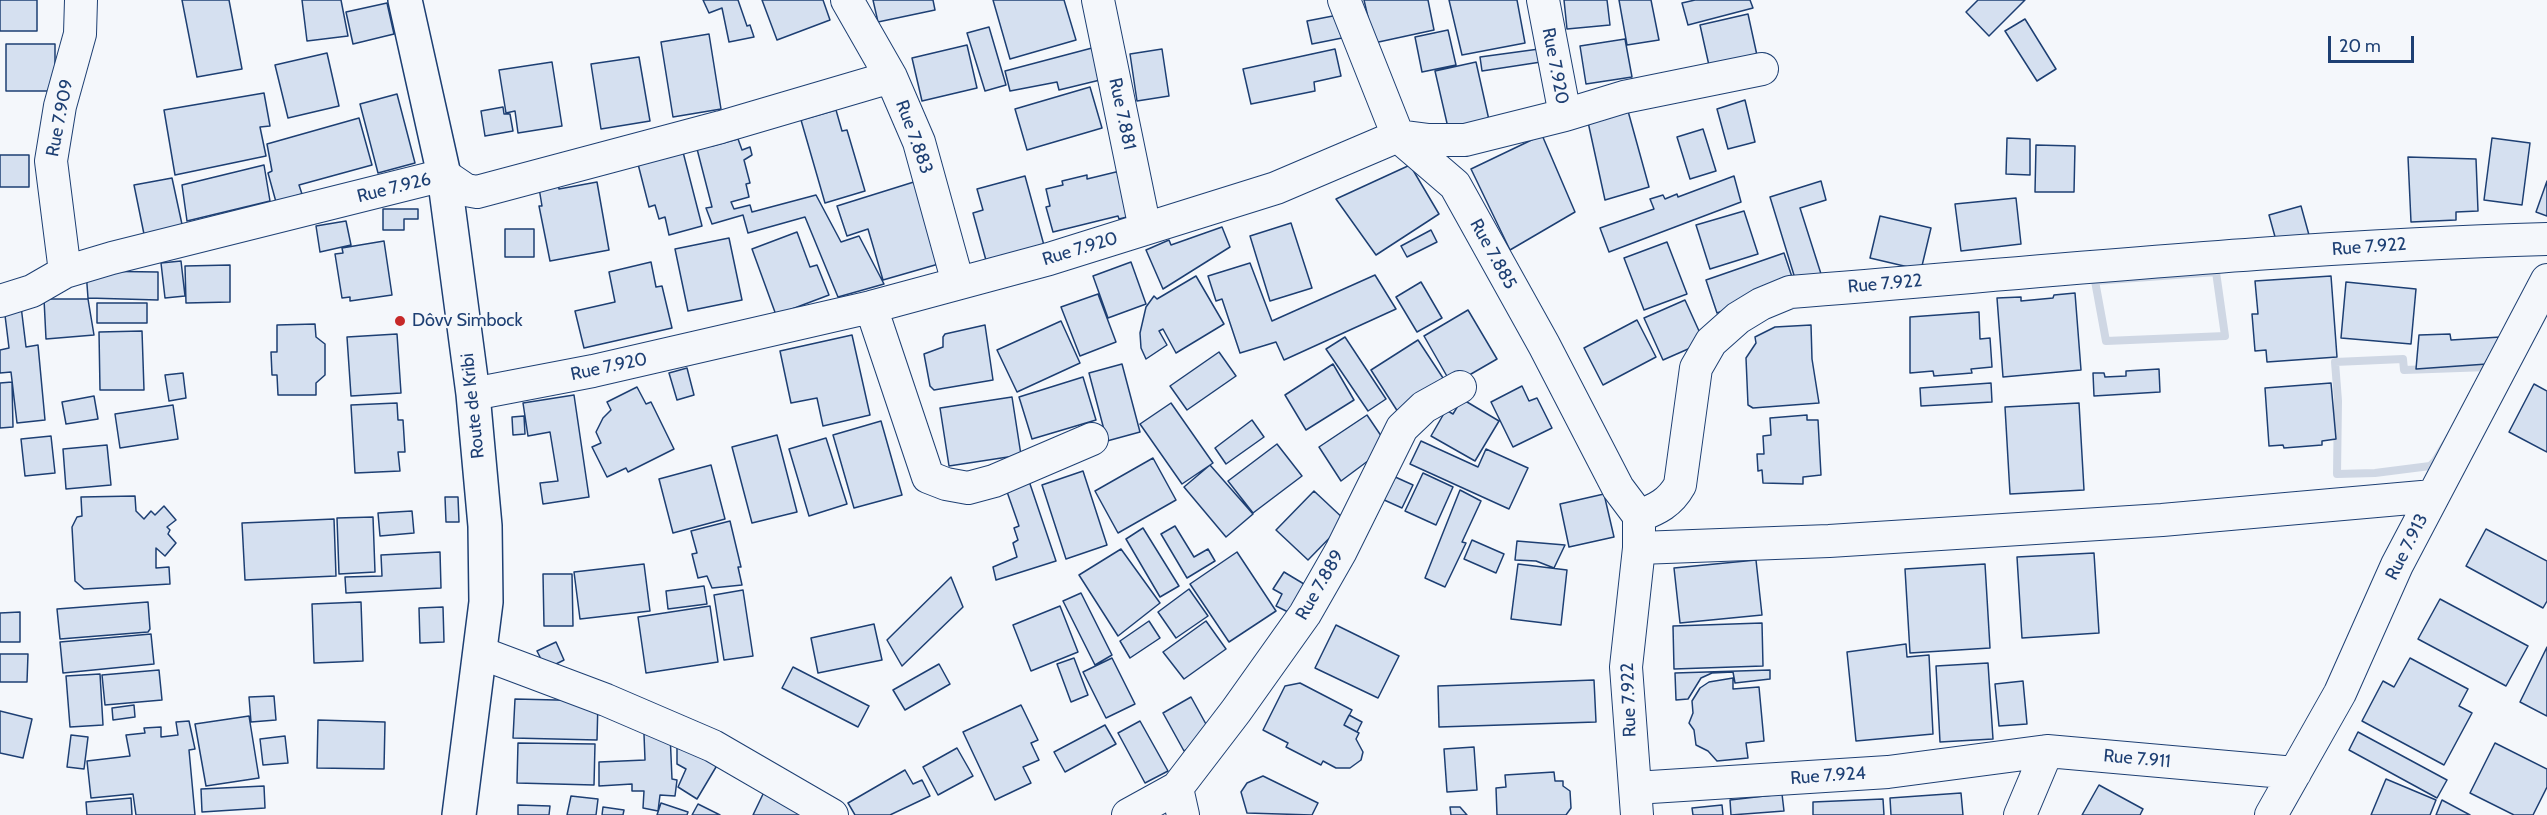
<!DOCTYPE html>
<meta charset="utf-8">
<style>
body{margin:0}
#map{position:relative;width:2547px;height:815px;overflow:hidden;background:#f4f7fb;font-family:Cabin,sans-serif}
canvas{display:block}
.scale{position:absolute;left:2328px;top:36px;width:86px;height:27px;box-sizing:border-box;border:3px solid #1d3f73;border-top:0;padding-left:8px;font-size:18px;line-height:21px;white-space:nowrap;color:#1d3f73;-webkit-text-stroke:4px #f4f7fb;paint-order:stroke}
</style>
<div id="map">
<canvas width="2547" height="815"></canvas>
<div class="scale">20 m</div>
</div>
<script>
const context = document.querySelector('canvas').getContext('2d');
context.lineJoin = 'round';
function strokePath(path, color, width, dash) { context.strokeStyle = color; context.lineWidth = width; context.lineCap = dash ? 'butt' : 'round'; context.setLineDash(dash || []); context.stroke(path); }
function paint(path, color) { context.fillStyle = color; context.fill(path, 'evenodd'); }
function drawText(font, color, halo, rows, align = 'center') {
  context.font = font + ' Cabin,sans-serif'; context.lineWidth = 4.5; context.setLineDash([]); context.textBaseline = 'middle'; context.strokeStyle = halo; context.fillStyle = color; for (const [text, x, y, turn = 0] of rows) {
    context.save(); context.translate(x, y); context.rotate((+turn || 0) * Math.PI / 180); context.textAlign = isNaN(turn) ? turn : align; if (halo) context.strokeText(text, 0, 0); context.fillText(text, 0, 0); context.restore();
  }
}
strokePath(new Path2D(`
 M2216,272l9,64 -119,5 -11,-60z
 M2403,359l1,11 84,-3 -11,25 -42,69 -5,5 -55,7 -38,1 1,-73 -3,-39z`), '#cfd7e4', 8);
const building = new Path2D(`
 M0,0h37v31h-37z
 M182,0h47l13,69 -45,8z
 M302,0h39l7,36 -41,5z
 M703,0h35l9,26 3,-1 4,12 -25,5 -7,-34 -13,5z
 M762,0h61l7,20 -53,20z
 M873,0h60l2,10 -57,12z
 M993,0h71l12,40 -66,19z
 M1364,0h64l6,30 -60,13z
 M1449,0h68l8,43 -63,12z
 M1564,0h43l3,25 -43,4z
 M1619,0h32l8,40 -32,5z
 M1695,0h55l3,8 -65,17 -6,-22z
 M1978,0h47l-36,36 -23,-24z
 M387,3l7,31 -41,10 -7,-32z
 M1748,14l10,46 -48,10 -10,-45z
 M1338,15l4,23 -30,6 -5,-23z
 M2025,19l31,50 -19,12 -32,-50z
 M989,27l17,58 -21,6 -18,-58z
 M1448,30l8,35 -34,7 -7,-35z
 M709,34l12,75 -48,8 -12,-75z
 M1625,39l7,38 -46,7 -6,-38z
 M6,44h49v47h-49z
 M967,45l10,43 -55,13 -10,-43z
 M1092,48l8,32 -41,10 -2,-8 -47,9 -5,-20z
 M1162,49l7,47 -32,5 -7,-47z
 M1335,49l6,27 -27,6 1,9 -64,13 -8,-35z
 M1539,49l2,13 -59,9 -2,-14z
 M327,53l12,53 -51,12 -13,-53z
 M639,57l11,64 -49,8 -10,-65z
 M552,62l10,64 -44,7 -3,-22 -9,2 -7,-43z
 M1476,62l13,58 -40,12 -14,-61z
 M1090,87l12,41 -75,22 -12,-41z
 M264,93l6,33 -10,1 6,29 -91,19 -11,-65z
 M397,94l18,69 -37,10 -18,-69z
 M1745,100l10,42 -27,7 -11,-40z
 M503,107l1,7h6l3,17 -28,5 -4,-25z
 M836,110l6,21 5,-1 18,61 -40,12 -24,-83z
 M1628,111l21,76 -44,13 -17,-78z
 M359,118l13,47 -73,20 3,9 -26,8 -8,-29 4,-2 -5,-27z
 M1703,129l13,42 -26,8 -13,-42z
 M1542,135l33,77 -65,38 -39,-81z
 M2007,138l23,1v36l-24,-1z
 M2492,138l38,5 -8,62 -38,-5z
 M738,139l4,11 8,-3 2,8 -8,5 6,23 -4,1 3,13 -18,5 3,7 16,-4 2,7 64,-17 25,47 18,-6 25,48 -46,13 -33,-80 -57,16 -5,-18 -31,9 -6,-16 6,-1 -16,-62 15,-3 1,4z
 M2036,145l39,1 -1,46h-39z
 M683,152l19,74 -33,9 -4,-18 -6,2 -4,-14 -6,2 -11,-43z
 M0,155h29v32h-29z
 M2408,157l68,2 2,52 -22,1v8l-45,2z
 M264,165l6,36 -83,20 -5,-36z
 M1410,165l29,49 -63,41 -40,-56z
 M1120,171l11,45 -12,3 -1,-3 -65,16 -7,-25 4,-1 -4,-17 17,-4 -1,-4 25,-6v4z
 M1025,176l20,73 -58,15 -14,-51 10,-3 -6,-21z
 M1734,176l7,26 -132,50 -9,-24 54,-19 -4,-10 13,-4 2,4 12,-5 1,3z
 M172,178l11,51 -38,10 -11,-54z
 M917,181l25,82 -59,17 -15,-51 -21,7 -10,-30z
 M1821,181l5,19 -26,8 22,69 -25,8 -27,-88z
 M2547,181v35l-11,-4z
 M597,182l12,68 -59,11 -11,-55h3l-3,-18 19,-4 1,5z
 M2016,198l5,46 -60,7 -6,-47z
 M2301,206l8,29 -32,9 -8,-29z
 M383,209h35v10h-14v11h-21z
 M1744,211l14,43 -48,15 -14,-44z
 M1880,216l51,12 -10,42 -51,-12z
 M346,221l5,24 -31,7 -4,-26z
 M1291,223l21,65 -42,13 -20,-65z
 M1222,227l8,20 -67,42 -17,-39 23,-10 2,5z
 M505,229h29v28h-29z
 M1431,230l6,12 -30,15 -6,-11z
 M797,232l13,35 7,-2 12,30 -53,20 -24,-66z
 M729,238l13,62 -54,11 -13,-62z
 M384,241l8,54 -42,6v-4l-8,1 -7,-44 8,-1 -1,-5z
 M1667,242l20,52 -43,16 -20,-52z
 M1784,253l11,33 -78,27 -11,-33z
 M181,261l4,35 -20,2 -4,-35z
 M651,262l5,25 6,-1 10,42 -88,20 -9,-37 40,-9 -6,-30z
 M1131,262l15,42 -38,14 -15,-42z
 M1250,263l22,58 103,-46 21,34 -112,51 -8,-18 -36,11 -18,-54 -6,2 -8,-25z
 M230,265v37l-44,1 -1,-37z
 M86,271l72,1v28l-70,-2z
 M1196,276l28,48 -48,29 -13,-24 -4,2 8,14 -21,14 -5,-11 -1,-15 6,-26 8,-11 3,3z
 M2331,276l6,81 -70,5 -1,-12 -11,1 -3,-37h6l-3,-33z
 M1421,282l21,36 -25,14 -21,-35z
 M2346,282l70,7 -5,55 -70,-6z
 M2075,293l6,77 -78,7 -6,-79 24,-1v4l32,-3 1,-3z
 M1098,294l18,48 -36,14 -19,-49z
 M44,299h44l6,36 -48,4z
 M1685,300l19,42 -41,18 -19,-42z
 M97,303h50v20h-50z
 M21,306l5,41 12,-2 7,75 -28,3 -6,-51 -11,1v-23l9,-2 -5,-41z
 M1468,310l29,49 -45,26 -28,-49z
 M1979,312l1,27 10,-1 2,29 -21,2 1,4 -38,3 -1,-5 -23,2v-56z
 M1637,320l19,37 -53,28 -19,-37z
 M1061,321l19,42 -63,29 -20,-42z
 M315,324l1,13 9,7v31l-9,8v12h-38l-1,-20h-5l-1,-23h6v-27z
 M985,325l8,55 -59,10 -4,-4 -6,-32 19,-7v-10l2,-3z
 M1811,325l1,34 7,44 -66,5 -5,-3 -2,-47 10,-15 -1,-6 20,-10z
 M142,331l2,59h-44l-1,-58z
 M397,334l4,59 -50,3 -4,-59z
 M2450,334l1,6 50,-3 -14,27 -71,5 3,-34z
 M852,335l18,80 -47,11 -6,-28 -26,5 -11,-52z
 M1345,337l41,62 -18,12 -42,-62z
 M1418,340l27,41 -47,31 -27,-42z
 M1219,352l17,24 -49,34 -17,-24z
 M1122,364l18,68 -33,9 -18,-68z
 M1333,364l21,36 -48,30 -21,-35z
 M687,368l7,27 -17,5 -8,-27z
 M2159,369l1,23 -66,4 -1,-23h11l1,4 21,-1v-5z
 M183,373l3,25 -17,3 -4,-26z
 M1083,377l13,43 -64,19 -13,-42z
 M12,382l1,45 -13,1v-45z
 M1991,383l1,19 -71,4 -1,-18z
 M2331,383l5,56 -14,2v4l-38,3 -1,-3 -14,1 -4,-58z
 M2534,384l13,7v61l-38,-20z
 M1522,386l7,15 8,-3 15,30 -39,19 -22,-45z
 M637,387l9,17 5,-2 23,47 -46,23 -2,-4 -19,9 -15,-30 9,-4 -5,-11 7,-14 8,-8 -4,-8z
 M574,395l15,102 -46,7 -3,-21 18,-2 -8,-49 -22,4 -5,-33z
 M94,396l4,23 -32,5 -4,-22z
 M1012,397l9,58 -72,11 -9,-58z
 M1462,399l37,22 -24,40 -44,-25 15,-26 7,4z
 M397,403l1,17h5l2,32h-7l2,19 -45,2 -4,-68z
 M1171,403l42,60 -31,21 -42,-60z
 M2079,403l5,87 -74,4 -5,-87z
 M173,405l5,34 -58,9 -5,-34z
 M1367,415l21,31 -47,35 -22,-34z
 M1807,415v5h11l3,55 -18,2v7l-40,-1 -1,-13 -4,1 -1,-17h7l-1,-18 8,-1 -1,-17z
 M524,416l1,18 -12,1 -1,-18z
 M1252,420l12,17 -38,27 -11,-16z
 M881,421l21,74 -48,13 -21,-73z
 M777,435l20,77 -45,11 -20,-76z
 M51,436l4,37 -30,3 -4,-37z
 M826,438l21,66 -38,12 -20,-67z
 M1421,441l57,26 8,-18 42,19 -19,41 -99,-45z
 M1277,444l25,32 -49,37 -25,-32z
 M107,445l4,40 -45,4 -3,-40z
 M1153,458l23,42 -58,33 -23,-42z
 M711,465l14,54 -52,14 -14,-54z
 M1210,465l43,49 -27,23 -42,-50z
 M1083,471l24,74 -41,14 -24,-74z
 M1423,473l30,14 -17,38 -31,-14z
 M1393,476l20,9 -11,23 -20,-9z
 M1029,481l27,80 -60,19 -3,-13 24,-10 -4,-14 5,-3 -4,-12 5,-2 -14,-40z
 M1460,490l21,11 -19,41 4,1 -21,44 -20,-9z
 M1314,491l32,30 -38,39 -32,-30z
 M1604,494l10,43 -45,10 -9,-43z
 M135,496l1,15 8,8 7,-8 4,4 9,-9 12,14 -9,7 3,3 -2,4 8,9 -11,13 -9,-8v20l13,-1 1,17 -86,5 -9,-8 -3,-54 5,-10 5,-1 -1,-19z
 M445,497h13l1,25h-13z
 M412,511l2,22 -34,3 -2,-23z
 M373,517l2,55 -36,2 -2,-56z
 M334,519l2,57 -91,4 -3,-57z
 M730,521l11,46h-3l4,18 -30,3 -5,-12 -9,2 -6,-24 5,-1 -6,-22z
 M1175,526l19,31 14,-8 7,12 -28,17 -26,-44z
 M1143,528l36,58 -19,11 -34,-58z
 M2486,529l61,32v40l-4,7 -77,-42z
 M1472,540l32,14 -8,19 -32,-14z
 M1517,541l48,4 -11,23 -18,-7 -21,-1z
 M1121,549l39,54 -42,33 -39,-61z
 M440,552l1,36 -95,5 -1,-16 37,-1 -1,-21z
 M1237,552l39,59 -47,31 -39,-58z
 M2094,553l5,80 -77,5 -5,-81z
 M1756,560l6,55 -82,8 -6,-55z
 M644,564l6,47 -70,8 -6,-47z
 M1518,564l49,6 -6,55 -50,-6z
 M1985,564l5,84 -80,5 -5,-84z
 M1284,572l20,12 1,6 -13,24 -16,-8 6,-12 -9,-5z
 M543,574h29l1,52h-29z
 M951,577l12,30 -61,59 -15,-26z
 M704,586l3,18 -39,5 -2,-18z
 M1189,589l19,27 -32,22 -18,-26z
 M743,590l10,66 -29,4 -10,-65z
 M1081,593l31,62 -17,10 -32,-64z
 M2440,599l88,47 -22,40 -88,-47z
 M148,602l2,27 -2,3 -88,7 -3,-30z
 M361,602l2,59 -49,2 -2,-59z
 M710,606l8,56 -72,11 -8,-56z
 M1060,606l18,46 -47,19 -18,-46z
 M443,607l1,35 -24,1 -1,-35z
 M20,612v30h-20v-29z
 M1149,621l11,17 -30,20 -10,-17z
 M1206,621l20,28 -42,30 -21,-27z
 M1762,623l1,43 -89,3 -1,-43z
 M874,624l8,36 -64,13 -7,-35z
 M1336,625l63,31 -21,42 -63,-30z
 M151,634l3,30 -91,9 -3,-31z
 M556,642l8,18 -18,9 -9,-18z
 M1906,644l1,13 22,-2 4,79 -77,7 -9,-89z
 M2547,647v69l-27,-14z
 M0,654h28l-1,28h-27z
 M1074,658l14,37 -17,7 -14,-38z
 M1112,658l23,46 -29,14 -23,-46z
 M2410,658l58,31 -9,17 13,7 -28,52 -82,-44 21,-40 11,6z
 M1988,663l5,76 -53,3 -4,-76z
 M939,664l11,20 -45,26 -12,-20z
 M793,667l76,39 -11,21 -76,-39z
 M159,670l3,30 -57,5 -3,-30z
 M1770,670v9l-35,4 -2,-11 -21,1 -11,5 -13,21 -12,1 -1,-27z
 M100,674l3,51 -33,2 -4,-51z
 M1733,678v11l26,-2 5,54 -18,2 2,15 -31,3 -9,-10 -12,-6 -2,-15 -5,-7 4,-10 -1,-12 8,-13 9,-6z
 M1594,680l2,42 -157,5 -1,-41z
 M2023,681l4,43 -28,2 -4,-42z
 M1300,683l52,27 -8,15 15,8 -3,6 7,13 -2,8 -11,8h-14l-13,-7 -2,4 -35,-18 2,-4 -25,-13 22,-44z
 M274,696l2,24 -25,2 -2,-25z
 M1191,697l21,38 -28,16 -21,-38z
 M515,699l83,2 -1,39 -84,-2z
 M134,705l1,12 -22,3 -1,-12z
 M1021,705l17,35 -7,3 8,17 -16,7 8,16 -36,17 -32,-68z
 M0,711l32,8 -9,39 -23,-5z
 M1349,715l13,7 -5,10 -13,-7z
 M249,716l10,62 -53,8 -11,-62z
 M318,720l67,2 -1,47 -67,-1z
 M189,721l6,28 -6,1 6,65h-59l-3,-21 -42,4 -4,-37 43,-5 -4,-21 19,-2 -1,-5 17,-1v10l17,-2 -2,-13z
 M1140,721l28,50 -23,12 -27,-50z
 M1105,725l11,19 -51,28 -11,-20z
 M2358,732l89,48 -10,18 -88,-48z
 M670,733l2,46 5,1 -2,16 -15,-1 -2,16 -15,-3 1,-17h-12v-7l-33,2v-24l46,-2 -1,-26z
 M71,735l17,2 -4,32 -17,-2z
 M285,736l3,27 -25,2 -3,-26z
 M677,740l42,22 -22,37 -19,-12 8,-18 -9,-5z
 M518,743l77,1 -1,41 -77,-2z
 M2495,743l52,26v18l-14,28h-19l-44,-22z
 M1474,747l3,43 -30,2 -3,-43z
 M957,748l16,28 -35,19 -15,-28z
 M905,770l8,14 9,-4 8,16 -40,19h-35l-7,-12z
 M1554,772l1,9h8v5l7,5 1,17 -5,7h-69l-1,-27 10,-1 -1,-12z
 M1263,776l55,27 -6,12 -65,-2 -6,-21 6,-9z
 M2386,779l50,21 -6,15h-59z
 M2099,785l44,24 -3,6h-58z
 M264,786l1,22 -63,4 -1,-23z
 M764,792l40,23h-51z
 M1961,793l2,22h-72l-1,-17z
 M1782,794l2,17 -53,4 -1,-15z
 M571,796l27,3 -2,16h-29z
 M131,798l1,17h-45l-1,-13z
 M1883,799l1,16h-71v-13z
 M2442,800l28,15h-34z
 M661,803l27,9 -1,3h-30z
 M698,804l22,11h-28z
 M518,805l32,1 -1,9h-31z
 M1722,805l1,10h-30l-1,-7z
 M603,807l21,3 -1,5h-21z
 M1450,807h10l7,8h-16z`);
paint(building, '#d5e0f0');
strokePath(building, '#1d3f73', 1.5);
const minor = new Path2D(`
 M847,0l44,77 28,65 39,141
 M1098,0l47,229
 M1344,0l54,136 57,49 89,160 74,143 21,28
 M1565,115l59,-18 138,-28
 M65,272l-14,-111 9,-55 20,-72 1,-34
 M0,301l32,-10 33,-19 47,-14 332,-83 22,15 11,2 244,-65 170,-50
 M871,307l57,170 18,7 22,4 26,-7 98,-42
 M473,394l120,-23 278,-64 178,-48 227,-71 122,-52 31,4h36l100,-25 -22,-115
 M1639,548l190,-7 333,-21 271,-24
 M481,653l125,47 107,46 119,69
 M1177,788l59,-77 69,-97 36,-63 61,-123 22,-21 36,-20
 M1635,788l-9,-121 13,-119v-32c18,-7 31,-13 41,-31l16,-117 15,-26 27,-24 23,-14 29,-12c252,-20 504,-46 757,-53
 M1128,815l49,-27 6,27
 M1637,815l-2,-27 253,-16 159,-21
 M2020,815l27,-64 248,22
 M2271,815l69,-122 57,-128 150,-285`);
const major = new Path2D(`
 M405,0l39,175 29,219 12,132 1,76 -27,213`);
strokePath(minor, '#1d3f73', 34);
strokePath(major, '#1d3f73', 36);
strokePath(minor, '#f4f7fb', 32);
strokePath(major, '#f4f7fb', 33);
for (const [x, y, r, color] of [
 [400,321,6,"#c62828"]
]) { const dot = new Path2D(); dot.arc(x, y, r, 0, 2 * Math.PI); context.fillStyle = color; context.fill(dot); strokePath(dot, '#f4f7fb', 2); }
drawText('18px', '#1d3f73', '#f4f7fb', [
 ["Rue 7.920",1555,66,79],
 ["Rue 7.881",1122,114,78],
 ["Rue 7.909",60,118,-79],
 ["Rue 7.883",914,137,70],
 ["Rue 7.926",394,188,-14],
 ["Rue 7.922",2369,247,-4],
 ["Rue 7.920",1080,249,-17],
 ["Rue 7.885",1493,254,61],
 ["Rue 7.922",1885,284,-5],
 ["Rue 7.920",609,367,-12],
 ["Route de Kribi",473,406,-96],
 ["Rue 7.913",2407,547,-63],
 ["Rue 7.889",1320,585,-60],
 ["Rue 7.922",1629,700,-92],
 ["Rue 7.911",2137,759,5],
 ["Rue 7.924",1828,776,-4]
]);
drawText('18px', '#1d3f73', '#f4f7fb', [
 ["Dôvv Simbock",412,321]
], 'left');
</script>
